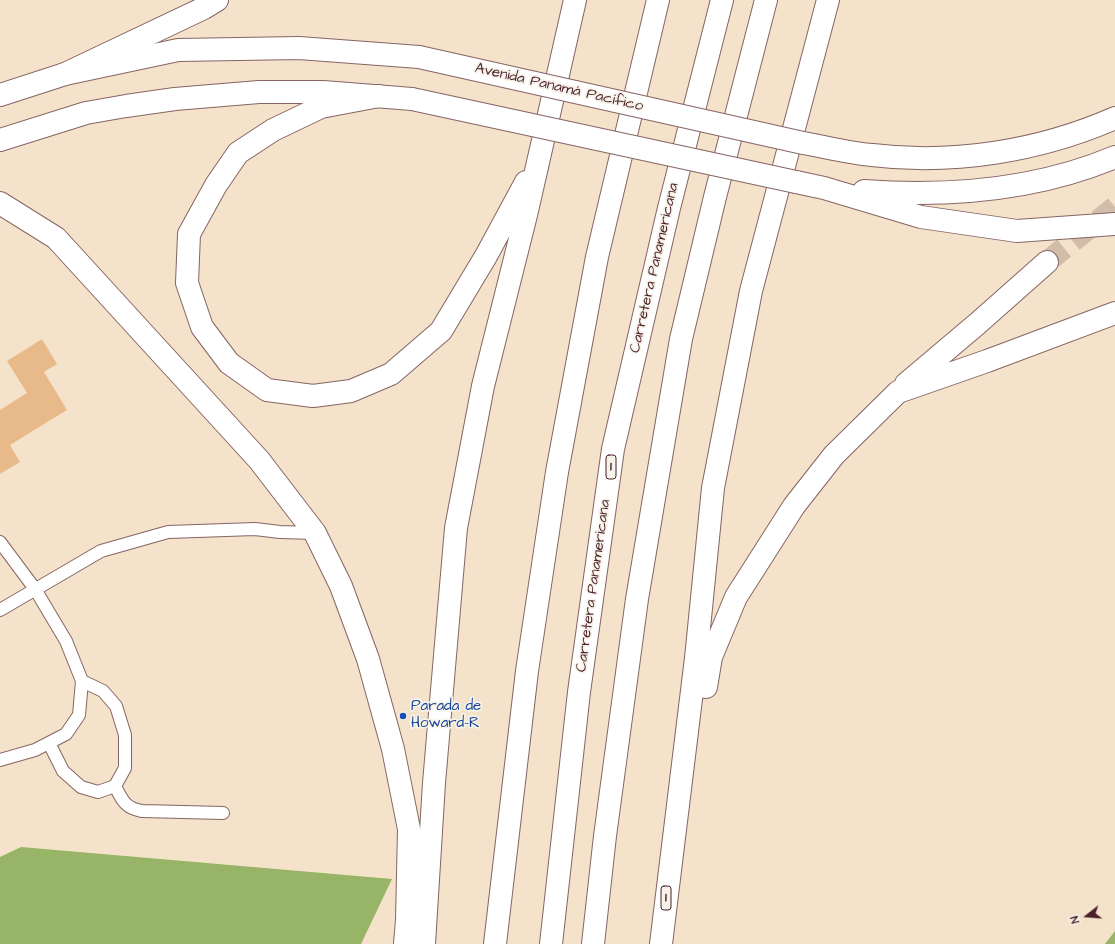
<!DOCTYPE html>
<meta charset="utf-8">
<style>
body{margin:0}
#map{position:relative;width:1115px;height:944px;overflow:hidden;background:#f4e3ca;font-family:"Architects Daughter",sans-serif}
canvas{display:block}
.north{position:absolute;left:1067px;top:896px;width:40px;height:40px;-webkit-text-stroke:3px #f7f3e8;paint-order:stroke;rotate:253deg;font-size:11px;font-weight:700;line-height:16px;text-align:center;color:#4a1f2b}
.north::after{content:'';display:block;margin:auto;width:14px;height:18px;background:#4a1f2b;clip-path:polygon(50% 0,100% 100%,50% 72%,0 100%)}
</style>
<div id="map">
<canvas width="1115" height="944"></canvas>
<div class="north">N</div>
</div>
<script>
const context = document.querySelector('canvas').getContext('2d');
context.lineJoin = 'round';
function paint(path, color) { context.fillStyle = color; context.fill(path, 'evenodd'); }
function strokePath(path, color, width, dash) { context.strokeStyle = color; context.lineWidth = width; context.lineCap = dash ? 'butt' : 'round'; context.setLineDash(dash || []); context.stroke(path); }
function drawText(font, color, halo, rows, align = 'center') {
  context.font = font + ' "Architects Daughter",sans-serif'; context.lineWidth = 3.5; context.setLineDash([]); context.textBaseline = 'middle'; context.strokeStyle = halo; context.fillStyle = color; for (const [text, x, y, turn = 0] of rows) {
    context.save(); context.translate(x, y); context.rotate((+turn || 0) * Math.PI / 180); context.textAlign = isNaN(turn) ? turn : align; if (halo) context.strokeText(text, 0, 0); context.fillText(text, 0, 0); context.restore();
  }
}
paint(new Path2D(`
 M21,847l371,32 -31,65h-361v-87z
 M1115,931v13h-10z`), '#98b466');
paint(new Path2D(`
 M42,339l15,25 -13,8 23,38 -57,35 10,17 -20,12v-64l27,-17 -20,-32z`), '#e8ba8a');
strokePath(new Path2D(`
 M1047,262l68,-55`), '#d2bcaa', 22, [22, 11]);
const service = new Path2D(`
 M0,542l35,47 31,52 16,40 -3,34 -13,19 -31,16 -35,10
 M0,610l101,-59 67,-19 87,-3 25,3 35,1
 M49,743l14,28 18,16 17,5 17,-6 10,-18v-33l-9,-29 -13,-15 -21,-10
 M115,786c7,14 10,22 27,25l81,2`);
const secondary = new Path2D(`
 M0,95l65,-21 113,-24 121,-2 120,9
 M0,140l86,-27 40,-7 49,-7 84,-7h64l89,7
 M803,143c23,4 46,10 69,12 81,10 168,-4 243,-37
 M796,182l28,6 97,29 96,14 98,-7
 M864,191c84,6 173,-1 251,-34`);
const motorway = new Path2D(`
 M65,74l139,-66 13,-8
 M379,96l-58,11 -48,23 -35,23 -22,32 -27,49 -2,49 15,44 27,36 38,27 46,6 38,-5 40,-17 50,-43 45,-75 40,-74
 M0,203l56,35 203,222 56,73 26,53 27,73 25,90 16,80 -2,91 -2,24
 M906,384l71,-60 70,-62
 M706,687l5,-30 25,-60 58,-91 40,-51 64,-63 89,-31 128,-48
 M424,944l10,-161 22,-255 27,-142 43,-171 49,-215
 M495,944l32,-273 30,-199 40,-215 61,-257
 M551,944l28,-252 34,-243 56,-241 53,-208
 M593,944l12,-108 32,-237 44,-260 34,-142 51,-197
 M661,944l35,-286 17,-170 38,-197 77,-291`);
strokePath(service, '#866463', 14);
strokePath(secondary, '#866463', 24);
strokePath(motorway, '#866463', 24);
strokePath(service, '#fff', 12);
strokePath(secondary, '#fff', 22);
strokePath(motorway, '#fff', 22);
const secondaryBridge = new Path2D(`
 M419,57l384,86
 M412,99l384,83`);
strokePath(secondaryBridge, '#866463', 24, []);
strokePath(secondaryBridge, '#fff', 22);
for (const [x, y, r, color] of [
 [403,716,4,"#1a4fb4"]
]) { const dot = new Path2D(); dot.arc(x, y, r, 0, 2 * Math.PI); context.fillStyle = color; context.fill(dot); strokePath(dot, '#f7f3e8', 1.5); }
for (const [x, y, w] of [
 [611,467,10],
 [666,898,10]
]) { const box = new Path2D(); box.roundRect(x - w / 2, y - 12, w, 24, 3); context.fillStyle = '#f7f3e8'; context.fill(box); strokePath(box, '#4a1f2b', 1); }
drawText('bold 14px', '#4a1f2b', null, [
 ["1",611,467],
 ["1",666,898]
]);
drawText('15px', '#4a1f2b', '#f7f3e8', [
 ["Avenida Panamá Pacífico",559,88,13],
 ["Carretera Panamericana",655,268,-77],
 ["Carretera Panamericana",594,586,-82]
]);
drawText('15px', '#164399', '#f7f3e8', [
 ["Parada de",411,707],
 ["Howard-R",411,724]
], 'left');
</script>
